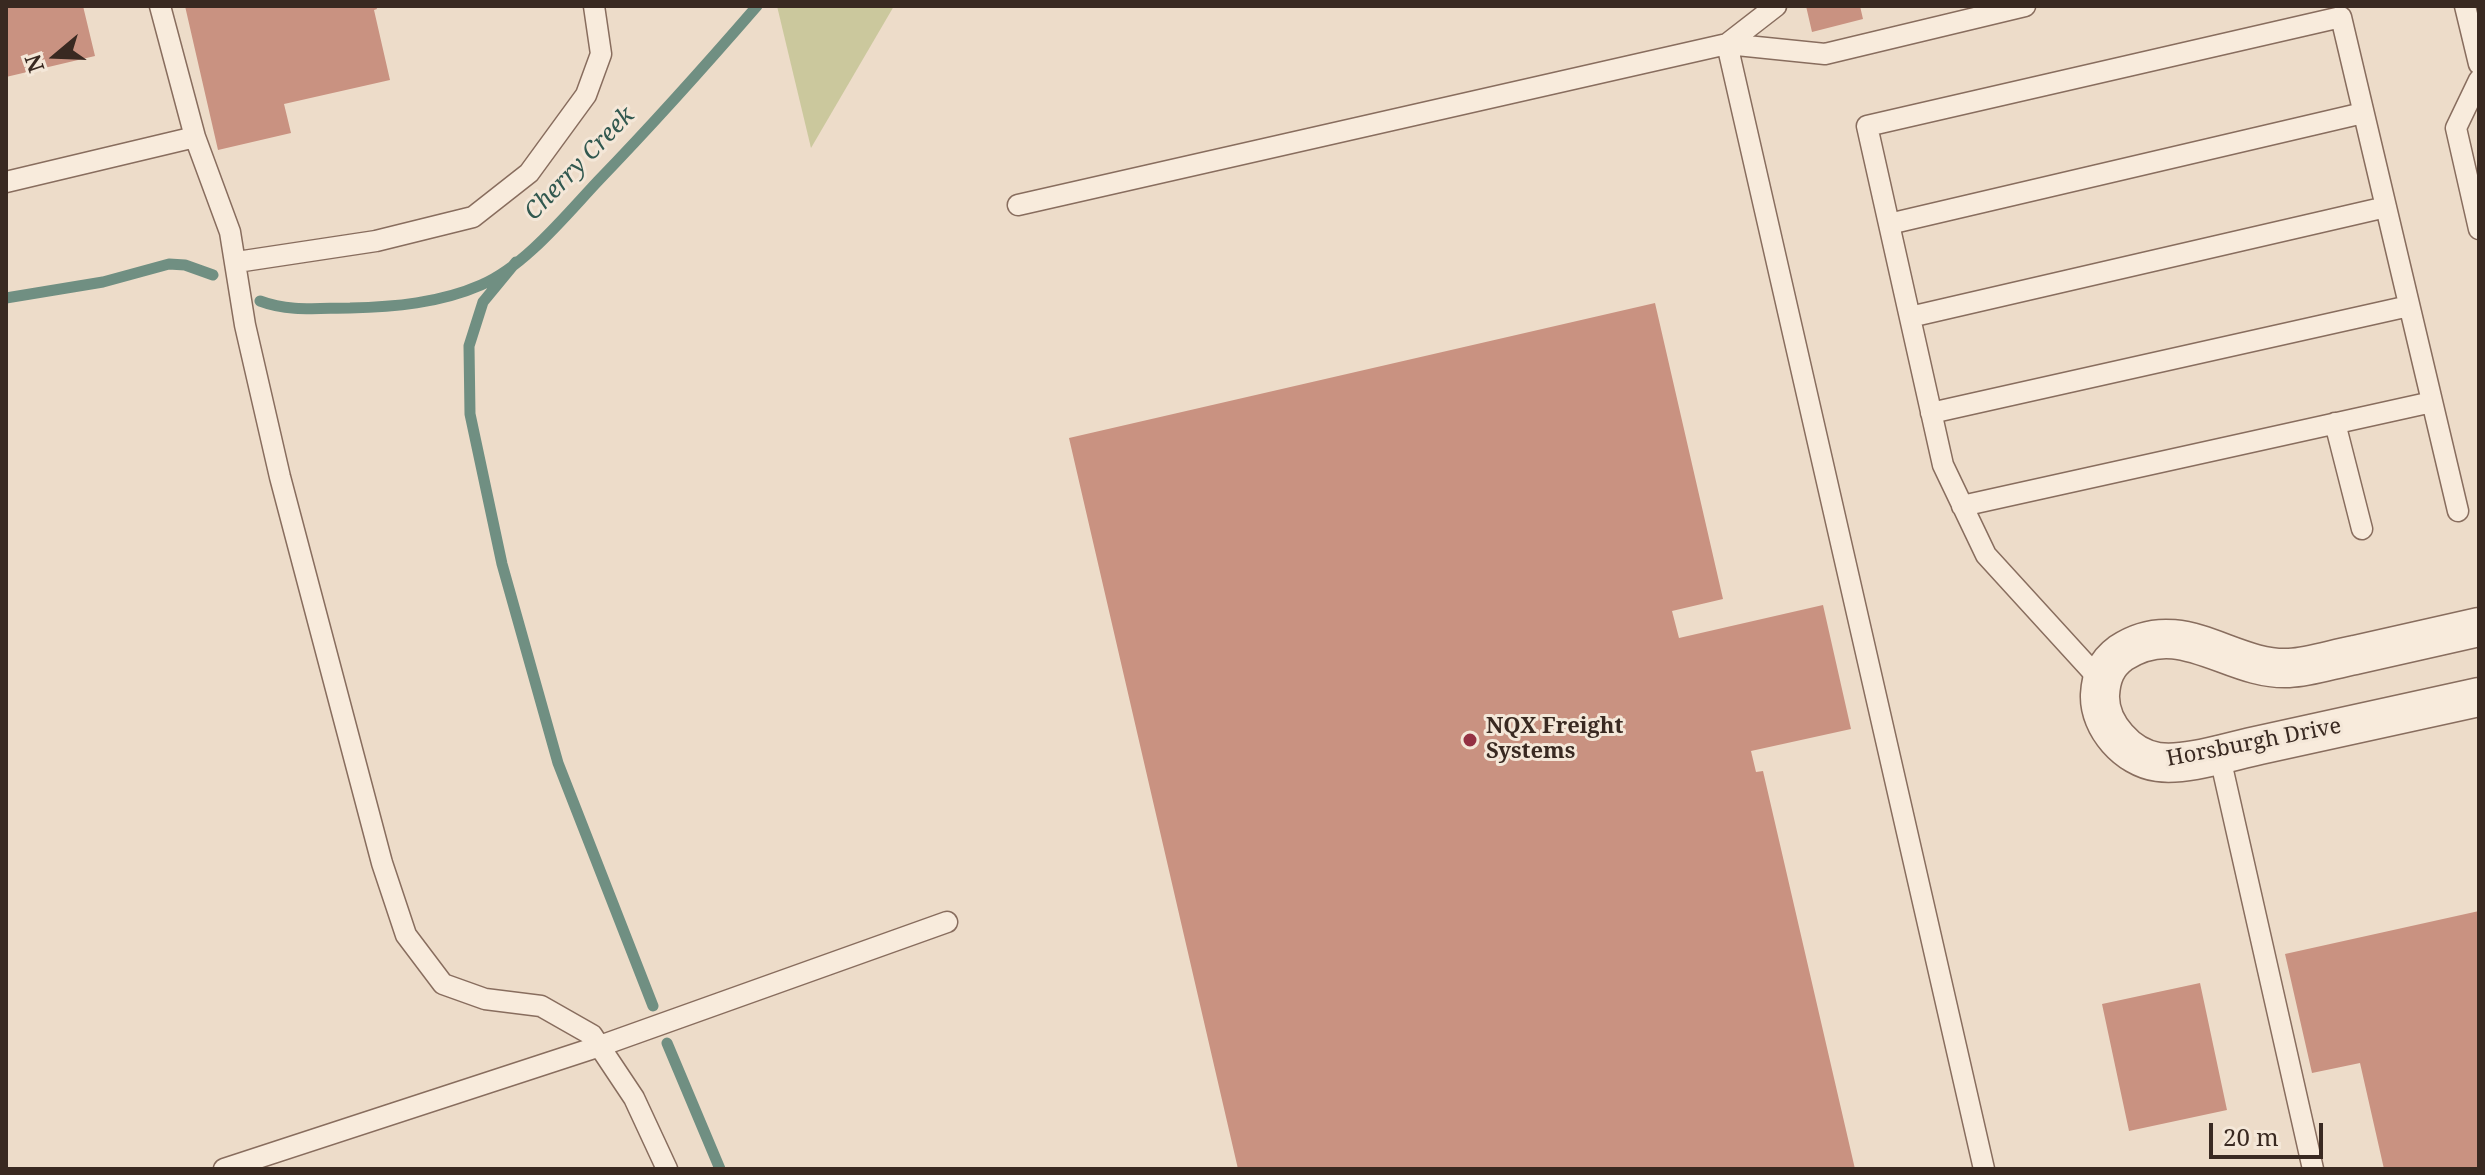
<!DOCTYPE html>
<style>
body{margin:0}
#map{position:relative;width:2485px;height:1175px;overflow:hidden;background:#eddcc9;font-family:"Noto Serif",serif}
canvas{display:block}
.frame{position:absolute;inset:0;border:8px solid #392921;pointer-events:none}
.north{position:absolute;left:16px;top:16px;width:80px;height:80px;-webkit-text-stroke:6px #f4e7d8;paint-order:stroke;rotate:251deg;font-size:22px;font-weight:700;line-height:32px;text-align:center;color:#392921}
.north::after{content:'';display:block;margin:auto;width:28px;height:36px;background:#392921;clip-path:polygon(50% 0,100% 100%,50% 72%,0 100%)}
.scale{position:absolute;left:2209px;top:1123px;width:114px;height:36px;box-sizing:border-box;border:4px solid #392921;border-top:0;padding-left:10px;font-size:24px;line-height:28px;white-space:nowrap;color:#392921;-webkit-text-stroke:6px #f4e7d8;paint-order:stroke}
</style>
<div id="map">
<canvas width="2485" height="1175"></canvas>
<div class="frame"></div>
<div class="north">N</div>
<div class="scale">20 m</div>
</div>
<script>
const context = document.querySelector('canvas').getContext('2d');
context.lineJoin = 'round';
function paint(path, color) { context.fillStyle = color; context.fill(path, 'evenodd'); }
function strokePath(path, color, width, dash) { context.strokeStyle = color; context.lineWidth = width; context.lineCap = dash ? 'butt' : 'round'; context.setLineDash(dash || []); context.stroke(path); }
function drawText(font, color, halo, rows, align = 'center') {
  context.font = font + ' "Noto Serif",serif'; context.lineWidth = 6; context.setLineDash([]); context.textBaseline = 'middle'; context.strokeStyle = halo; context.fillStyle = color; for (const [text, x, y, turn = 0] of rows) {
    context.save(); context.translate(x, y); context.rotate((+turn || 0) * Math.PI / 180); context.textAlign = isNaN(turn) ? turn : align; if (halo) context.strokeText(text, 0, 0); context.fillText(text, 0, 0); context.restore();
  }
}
paint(new Path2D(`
 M777,6h117l-83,142z`), '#cbc89d');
strokePath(new Path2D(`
 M516,262l-33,40 -14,44 1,68 32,150 56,199 95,243
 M6,298l97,-16 66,-18 16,1 28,10
 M260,301c29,11 59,7 90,7 44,-1 90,-5 131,-23 43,-18 85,-70 117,-104 55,-57 107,-115 159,-175
 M667,1043l53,126`), '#708f82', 11);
paint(new Path2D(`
 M6,6h77l12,50 -89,21z
 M185,6h191l1,3 -3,1 16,70 -106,24 7,29 -73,17z
 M1806,6h54l3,13 -51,13z
 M1655,303l68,296 -51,12 7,27 144,-33 28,124 -100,22 5,21 7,-1 92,398h-617l-169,-731z
 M2479,911v258h-95l-24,-106 -48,10 -27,-119z
 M2200,983l27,127 -98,21 -27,-127z`), '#c99281');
const service = new Path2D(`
 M2465,6l14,58
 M1727,44l98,10 200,-48
 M1727,44l49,-38
 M2479,80l-23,48 23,101
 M195,137l35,95 15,93 35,152 102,386 24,72 37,49 42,15 56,7 51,29 42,63 33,71
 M6,182l189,-45 -35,-131
 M1018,205l709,-161 257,1125
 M1889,224l474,-111
 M237,262l139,-21 97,-24 56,-44 57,-78 15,-41 -7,-48
 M1910,317l476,-110
 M1931,413l478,-107
 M2335,423l27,106
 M1962,506l470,-104
 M2101,681l-115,-126 -43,-90 -76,-339 474,-109 117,494
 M2219,753l94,416
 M224,1169l376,-123 347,-124`);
const minor = new Path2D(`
 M2479,627c-41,9 -83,19 -124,28 -22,4 -44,12 -66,13 -59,3 -108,-55 -168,-15 -15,11 -20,24 -21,42 -1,31 28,63 58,67 29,4 73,-11 102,-17 73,-16 146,-32 219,-48`);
strokePath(service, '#886d5e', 23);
strokePath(minor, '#886d5e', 41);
strokePath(service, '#f8ebdc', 20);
strokePath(minor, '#f8ebdc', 38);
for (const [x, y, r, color] of [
 [1470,740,8,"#943143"]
]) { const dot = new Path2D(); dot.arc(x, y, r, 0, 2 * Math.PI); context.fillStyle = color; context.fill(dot); strokePath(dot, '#f4e7d8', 3); }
drawText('bold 22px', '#392921', '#f4e7d8', [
 ["NQX Freight",1486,727],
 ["Systems",1486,752]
], 'left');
drawText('22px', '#392921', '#f4e7d8', [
 ["Horsburgh Drive",2254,743,-11]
]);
drawText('italic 24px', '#31584f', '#f4e7d8', [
 ["Cherry Creek",580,164,-46]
]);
</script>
